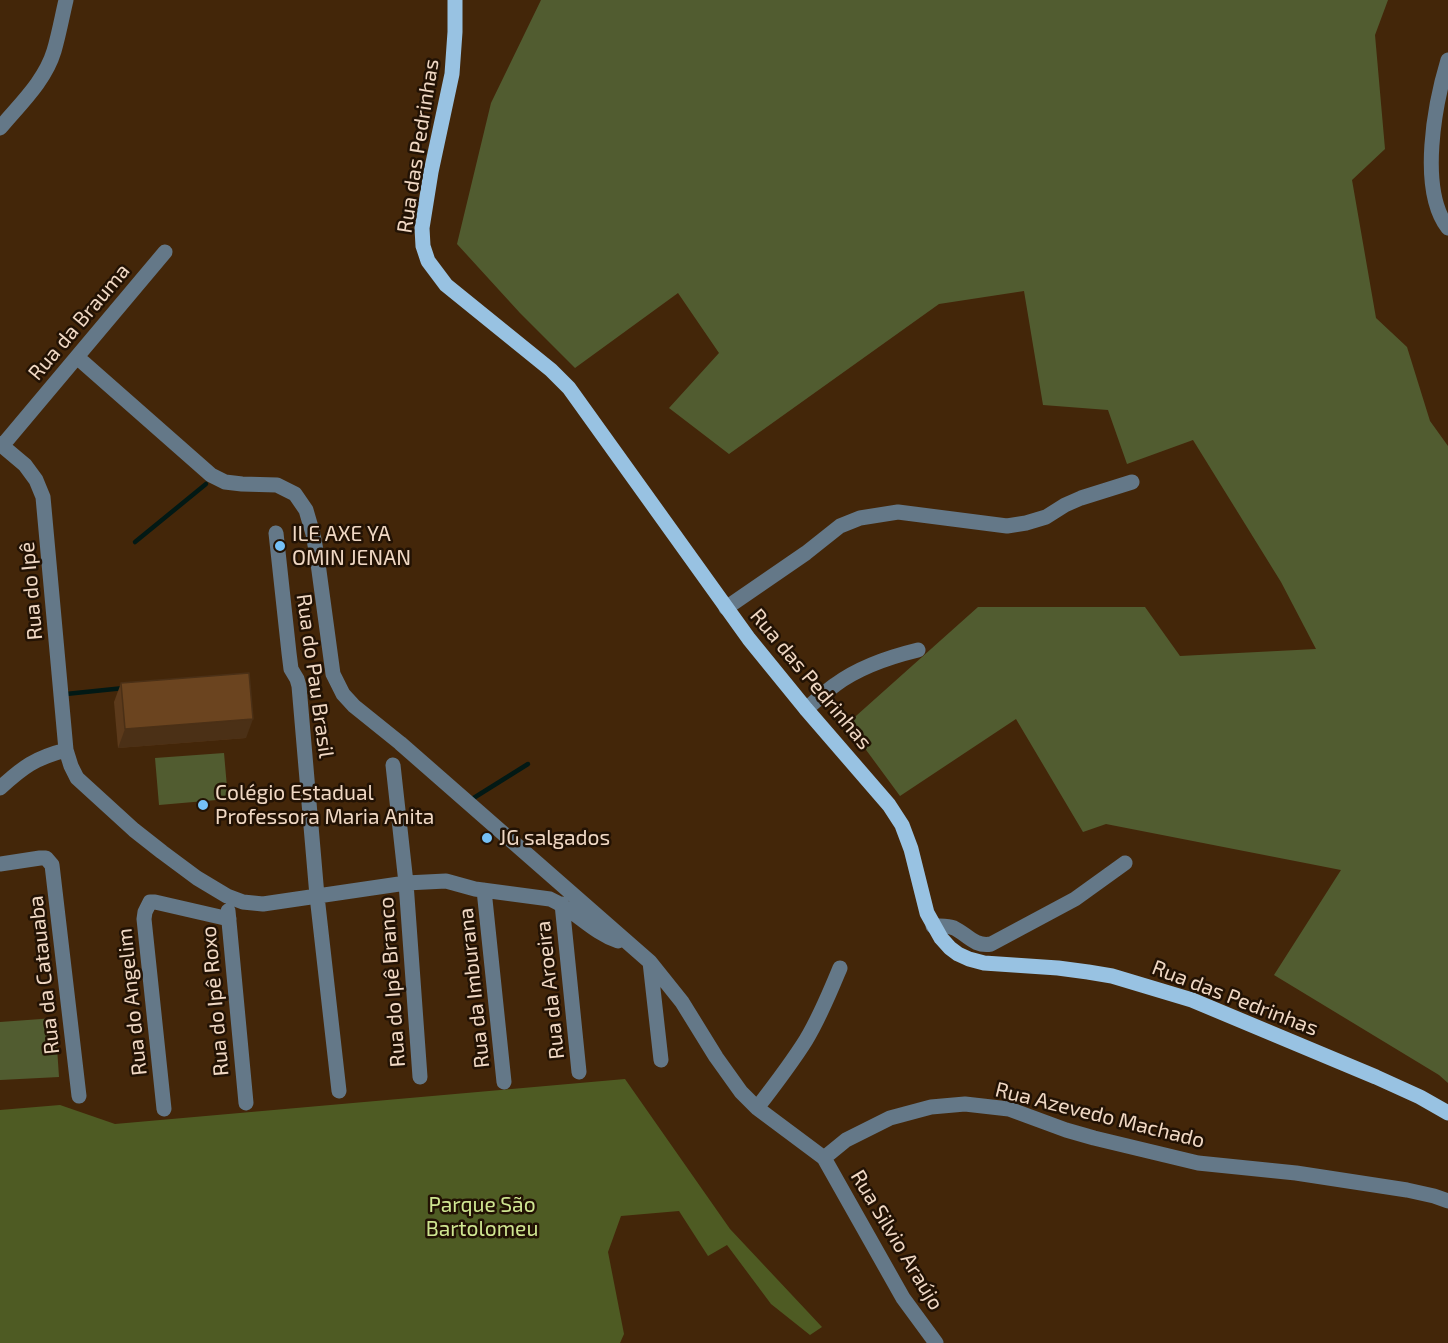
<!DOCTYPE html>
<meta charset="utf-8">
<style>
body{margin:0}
canvas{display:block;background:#432609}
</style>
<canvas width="1448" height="1343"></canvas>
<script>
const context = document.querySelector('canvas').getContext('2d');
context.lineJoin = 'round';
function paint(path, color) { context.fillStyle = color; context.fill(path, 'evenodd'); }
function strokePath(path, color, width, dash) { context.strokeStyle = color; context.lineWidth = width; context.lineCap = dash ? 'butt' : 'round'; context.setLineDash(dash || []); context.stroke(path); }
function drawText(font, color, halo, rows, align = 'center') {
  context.font = font + ' "Exo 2",sans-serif'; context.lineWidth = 5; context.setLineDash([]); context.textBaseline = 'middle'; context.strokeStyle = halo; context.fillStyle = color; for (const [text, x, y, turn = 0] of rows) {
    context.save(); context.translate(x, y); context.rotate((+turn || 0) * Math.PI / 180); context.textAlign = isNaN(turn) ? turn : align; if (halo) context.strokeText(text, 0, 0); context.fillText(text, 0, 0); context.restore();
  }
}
paint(new Path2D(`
 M541,0h847l-13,35 10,114 -33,31 24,138 31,29 23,74 18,25v637l-9,-8 -165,-100 67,-105 -235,-46 -23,8 -67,-113 -116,77 -53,-72 131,-117h167l35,49 136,-7 -35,-67 -88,-142 -66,24 -19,-54 -65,-5 -19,-114 -85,13 -210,150 -60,-46 50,-55 -41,-60 -103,75 -55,-55 -63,-69 34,-141z
 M224,753l4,46 -69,6 -4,-47z
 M55,1018l4,59 -59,3v-58z`), '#515c30');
paint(new Path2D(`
 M625,1079l105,150 92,98 -12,8 -39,-31 -44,-59 -19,11 -29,-45 -58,5 -13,36 16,82 -4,9h-620v-233l60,-5 55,19z`), '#4e5b23');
strokePath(new Path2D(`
 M135,542l71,-58
 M66,694l58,-6
 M472,799l56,-35`), '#021915', 4.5);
strokePath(new Path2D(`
 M1448,60c-13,43 -30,129 0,168
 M0,128c20,-24 45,-47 54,-77 5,-17 8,-34 12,-51
 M77,357l134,118 14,7 17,2 35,1 18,9 11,16 7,24 4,22 16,118 10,20 11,12 46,37 250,219 32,40 34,55 25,35 16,16 67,50 79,140 33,45
 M0,444l25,21 11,15 7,17 23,253 5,16 6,12 57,52 28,22 35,26 30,18 16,6 20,2 143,-21 40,-2 29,8 75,10c25,11 42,33 68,42
 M2,446l163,-194
 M276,533l13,120 2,16 6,10 2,7 18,210 22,195
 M726,608l80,-55 34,-27 20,-8 38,-6 109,14 19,-3 20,-6 19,-12 16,-7 51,-16
 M806,709c10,-8 19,-17 29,-24 24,-18 54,-28 83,-35
 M393,765l13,118 14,194
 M0,788c23,-21 35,-30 66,-38
 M0,864l40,-6h6l6,7 27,231
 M484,890l20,192
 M562,904l17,168
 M228,911l18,192
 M933,926c7,0 14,-1 21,2 13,6 20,19 37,16l84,-45 50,-36
 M650,962l11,98
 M757,1108c17,-22 34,-44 49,-68 14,-23 24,-48 34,-72
 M164,1109l-20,-190 1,-7 5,-10h5l74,17
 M824,1158l22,-18 44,-22 41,-11 34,-3 44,5 57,21 28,8 104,25 98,10 111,17 27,6 14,5`), '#647888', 15);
strokePath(new Path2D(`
 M455,0v32l-3,42 -21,98 -9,56 1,18 5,15 18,24 105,85 18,18 180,251 57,70 83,96 13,20 9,24 16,64 14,25 9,10 8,6 11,5 15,4 74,5 30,4 24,4 80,24 184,77 44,20 28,16`), '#98c2e2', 15);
paint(new Path2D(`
 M121,683l125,55 -128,10 -4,-46z`), '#5c3a1b');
paint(new Path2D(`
 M253,719l-7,19 -128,10 7,-19z`), '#4b3016');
const building = new Path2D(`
 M249,673l4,46 -128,10 -4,-46z`);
paint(building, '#6b441f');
strokePath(building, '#4b3016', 1.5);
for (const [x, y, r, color] of [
 [280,546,6,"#75c0f6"],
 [203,805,6,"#75c0f6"],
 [487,838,6,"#75c0f6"]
]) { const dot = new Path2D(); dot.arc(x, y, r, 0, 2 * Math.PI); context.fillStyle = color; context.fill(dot); strokePath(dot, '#221204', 2); }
drawText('21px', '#f0d8c4', '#221204', [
 ["Rua das Pedrinhas",418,146,-81],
 ["Rua da Brauma",79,322,-50],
 ["Rua do Ipê",31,591,-95],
 ["Rua do Pau Brasil",315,676,82],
 ["Rua das Pedrinhas",811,679,50],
 ["Rua da Catauaba",44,975,-96],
 ["Rua do Ipê Branco",392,982,-94],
 ["Rua da Imburana",474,988,-96],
 ["Rua da Aroeira",550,990,-96],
 ["Rua das Pedrinhas",1235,998,21],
 ["Rua do Ipê Roxo",215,1001,-95],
 ["Rua do Angelim",132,1002,-96],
 ["Rua Azevedo Machado",1100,1115,14],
 ["Rua Silvio Araújo",897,1240,59]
]);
drawText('21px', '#f0d8c4', '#221204', [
 ["ILE AXE YA",292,534],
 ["OMIN JENAN",292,558],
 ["Colégio Estadual",215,793],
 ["Professora Maria Anita",215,817],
 ["JG salgados",499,838]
], 'left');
drawText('21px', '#cfe691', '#221204', [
 ["Parque São",482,1205],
 ["Bartolomeu",482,1229]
]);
</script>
